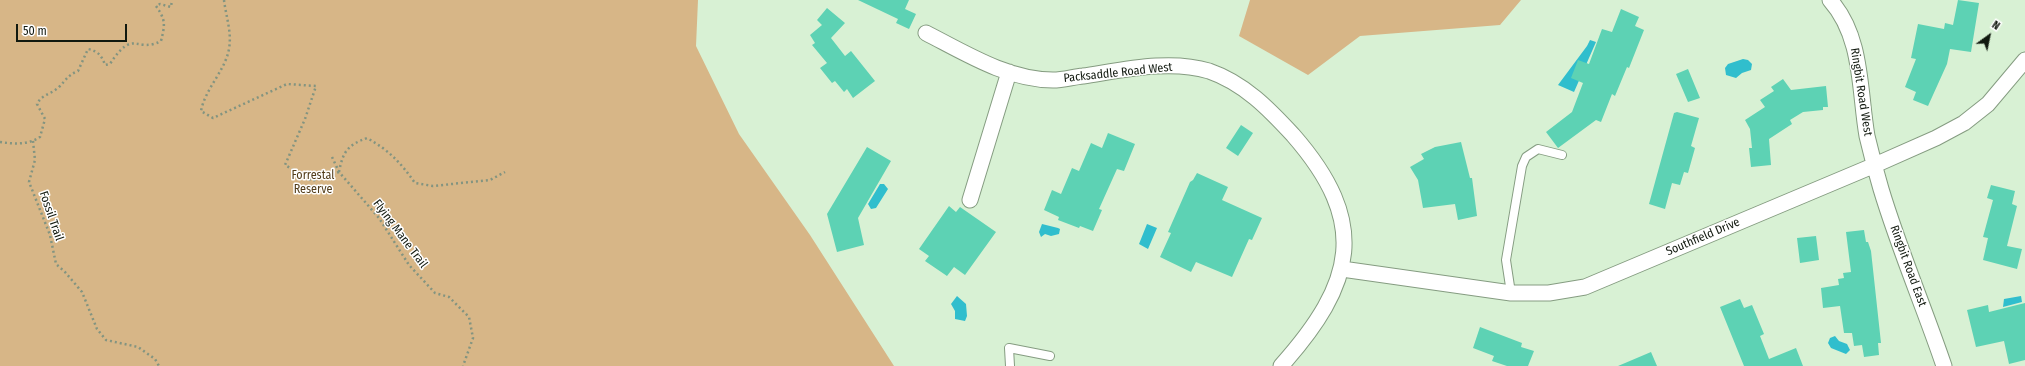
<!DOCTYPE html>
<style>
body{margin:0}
#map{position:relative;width:2025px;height:366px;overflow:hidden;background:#d8f1d4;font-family:"Fira Sans Condensed",sans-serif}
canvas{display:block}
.north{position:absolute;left:1969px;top:16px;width:40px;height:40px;-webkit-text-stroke:3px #fff;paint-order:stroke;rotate:33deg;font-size:11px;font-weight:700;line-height:16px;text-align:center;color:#11190f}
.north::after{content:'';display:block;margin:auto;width:14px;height:18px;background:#11190f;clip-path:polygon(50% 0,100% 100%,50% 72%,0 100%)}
.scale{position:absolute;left:16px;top:24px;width:111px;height:18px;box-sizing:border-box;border:2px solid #11190f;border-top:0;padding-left:5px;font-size:12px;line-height:14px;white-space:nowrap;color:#11190f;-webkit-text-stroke:3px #fff;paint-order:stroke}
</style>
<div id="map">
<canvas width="2025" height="366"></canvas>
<div class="north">N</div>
<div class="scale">50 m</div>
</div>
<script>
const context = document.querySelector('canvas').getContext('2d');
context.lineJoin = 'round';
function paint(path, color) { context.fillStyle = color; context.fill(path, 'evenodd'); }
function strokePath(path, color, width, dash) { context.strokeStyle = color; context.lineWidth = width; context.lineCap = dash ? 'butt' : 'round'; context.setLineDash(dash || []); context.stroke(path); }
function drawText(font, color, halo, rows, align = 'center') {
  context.font = font + ' "Fira Sans Condensed",sans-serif'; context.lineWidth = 3; context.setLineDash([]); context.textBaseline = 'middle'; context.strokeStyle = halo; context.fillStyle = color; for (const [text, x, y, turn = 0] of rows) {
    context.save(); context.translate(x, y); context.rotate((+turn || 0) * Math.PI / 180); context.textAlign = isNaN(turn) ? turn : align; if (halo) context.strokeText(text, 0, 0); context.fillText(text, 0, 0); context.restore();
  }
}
paint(new Path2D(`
 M0,0h698l-2,46 43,88 71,101 84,131h-894z
 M1250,0h271l-21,25 -140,11 -52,39 -69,-39z`), '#d7b687');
paint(new Path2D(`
 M1590,40l6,2 -22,50 -16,-7 29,-39z
 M1743,59l5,1 4,4 -1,6 -9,3 -6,5 -10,-3 -1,-7 3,-4z
 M880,184h4l4,5 -12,19 -5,1 -3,-5z
 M1042,224l16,4 2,1 -1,5 -8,2 -6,-2 -4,3 -2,-5z
 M1147,224l10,4 -9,21 -9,-5z
 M957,296l9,8 1,12 -2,5 -10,-2v-8l-4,-7z
 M2021,296l1,6 -19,5 1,-8z
 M1835,336l4,5 8,3 3,6 -4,4 -15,-6 -3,-5 2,-5z`), '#30becd');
paint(new Path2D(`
 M858,0h51l-4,9 11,5 -7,15 -13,-6 2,-4z
 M1958,0l21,3 -8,49 -21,-3 -3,15 -19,42 -15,-6 3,-8 -11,-5 11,-28 -5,-1 7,-34 26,5 1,-6 8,2z
 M827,8l18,15 -14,15 14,18 6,-5 24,30 -22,17 -6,-9 -3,3 -9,-11 -3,2 -12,-15 7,-5 -15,-18 3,-2 -5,-8 12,-10 -5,-5z
 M1621,9l18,8 -4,9 9,4 -15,38 -2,-1 -12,29 -3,-2 -11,28 -5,-2 -38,28 -12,-16 26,-20 11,-29 -12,-5 7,-18 11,4 13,-35 10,3z
 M1688,69l12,29 -12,4 -12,-28z
 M1783,79l8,11 35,-4 2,21h-5v3l-20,2 -13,8 2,4 -23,15 2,26 -20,2 -2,-19h3l-2,-19 -5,-9 20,-13 -5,-7 14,-9 -3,-4z
 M1677,112l22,6 -8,28 4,2 -7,25 -4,-1 -4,13 -8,-2 -7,26 -16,-5 25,-91z
 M1241,125l12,8 -15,23 -12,-8z
 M1108,133l27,11 -11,27 -7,-2 -18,40 3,1 -9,21 -13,-5 -1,2 -21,-8 1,-3 -15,-7 8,-20 9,4 11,-26 7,3 12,-28 11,5z
 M1461,142l9,36h2l5,38 -19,4 -3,-16 -32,4 -5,-28 -8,-13 14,-8 -3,-5 14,-7z
 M867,147l24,14 -33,57 6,27 -27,7 -10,-38z
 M1197,173l31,14 -6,13 40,18 -10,22 -3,-1 -17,38 -36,-15 -5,10 -31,-15 11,-24 -3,-1 22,-50 3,-2z
 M1991,185l24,6 -3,13 5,2 -10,40 15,3 -5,20 -34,-9 5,-22 -5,-1 10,-37 -6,-2z
 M949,206l7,6 4,-5 36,25 -31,43 -11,-8 -7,9 -22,-15 4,-5 -10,-7z
 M1864,230l2,12h2l3,9 10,92h-3l1,12 -15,2 -2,-12 -8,1 -2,-13h-8l-4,-27 -17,2 -2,-20 18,-3 -1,-6 6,-1 -1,-5 8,-1 -5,-40z
 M1816,236l3,24 -19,3 -3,-25z
 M1740,299l4,9 8,-3 12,29 -4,2 9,23 27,-11 7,18h-59l-24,-59z
 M2025,303v57l-16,4 -5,-23 -28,6 -9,-37 21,-5 1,7z
 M1480,327l42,16 -1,4 13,4 -6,15h-21l-15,-5 2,-5 -21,-8z
 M1651,352l6,14h-39z`), '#5dd2b4');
const lane = new Path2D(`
 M1511,293l-5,-33 16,-94 4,-9 12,-8 24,6
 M1010,366l-1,-18 41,8`);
const street = new Path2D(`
 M1830,0c33,37 29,90 37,136 4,17 9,36 14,53 18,60 43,118 63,177
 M926,33c39,20 82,47 127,47 10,0 20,-3 30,-4 40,-6 87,-17 126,-5 35,12 60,38 84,64 77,88 62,148 -12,231
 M970,200l39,-128
 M1342,269l169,24h38l36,-6 290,-122 61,-27 28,-15 24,-19 37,-44`);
strokePath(lane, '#859c81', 10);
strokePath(street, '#859c81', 17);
strokePath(new Path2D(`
 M224,0c2,17 8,32 5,49 -4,22 -24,40 -28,62l12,7 74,-34 29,2 -11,33 -20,46 27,16 27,-9
 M33,141l2,19 -6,22 21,53 6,29 9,8 17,20 15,37 9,11 32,7 17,12 4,7
 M0,142c14,2 28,3 40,-5l5,-18 -8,-15c5,-10 15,-10 22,-17 7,-7 9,-12 19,-16l10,-22c10,2 14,7 17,16l5,-1c24,-37 26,-10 51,-23 4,-16 5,-21 -5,-35l4,-2 11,3 1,-7
 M332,157l7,15 40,46 30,47 26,28 14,4 20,20 4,21 -10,28
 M339,172c4,-21 9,-27 28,-34 23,13 33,24 48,45l18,3 57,-6 15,-8`), '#839480', 2.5, [2, 3]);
strokePath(lane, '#fff', 8);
strokePath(street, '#fff', 15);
drawText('12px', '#11190f', '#fff', [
 ["Packsaddle Road West",1118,73,-6],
 ["Ringbit Road West",1861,92,81],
 ["Fossil Trail",51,216,71],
 ["Flying Mane Trail",400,234,53],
 ["Southfield Drive",1703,237,-23],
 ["Ringbit Road East",1908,266,70]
]);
drawText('12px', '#533d1a', '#fff', [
 ["Forrestal",313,176],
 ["Reserve",313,190]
]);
</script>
